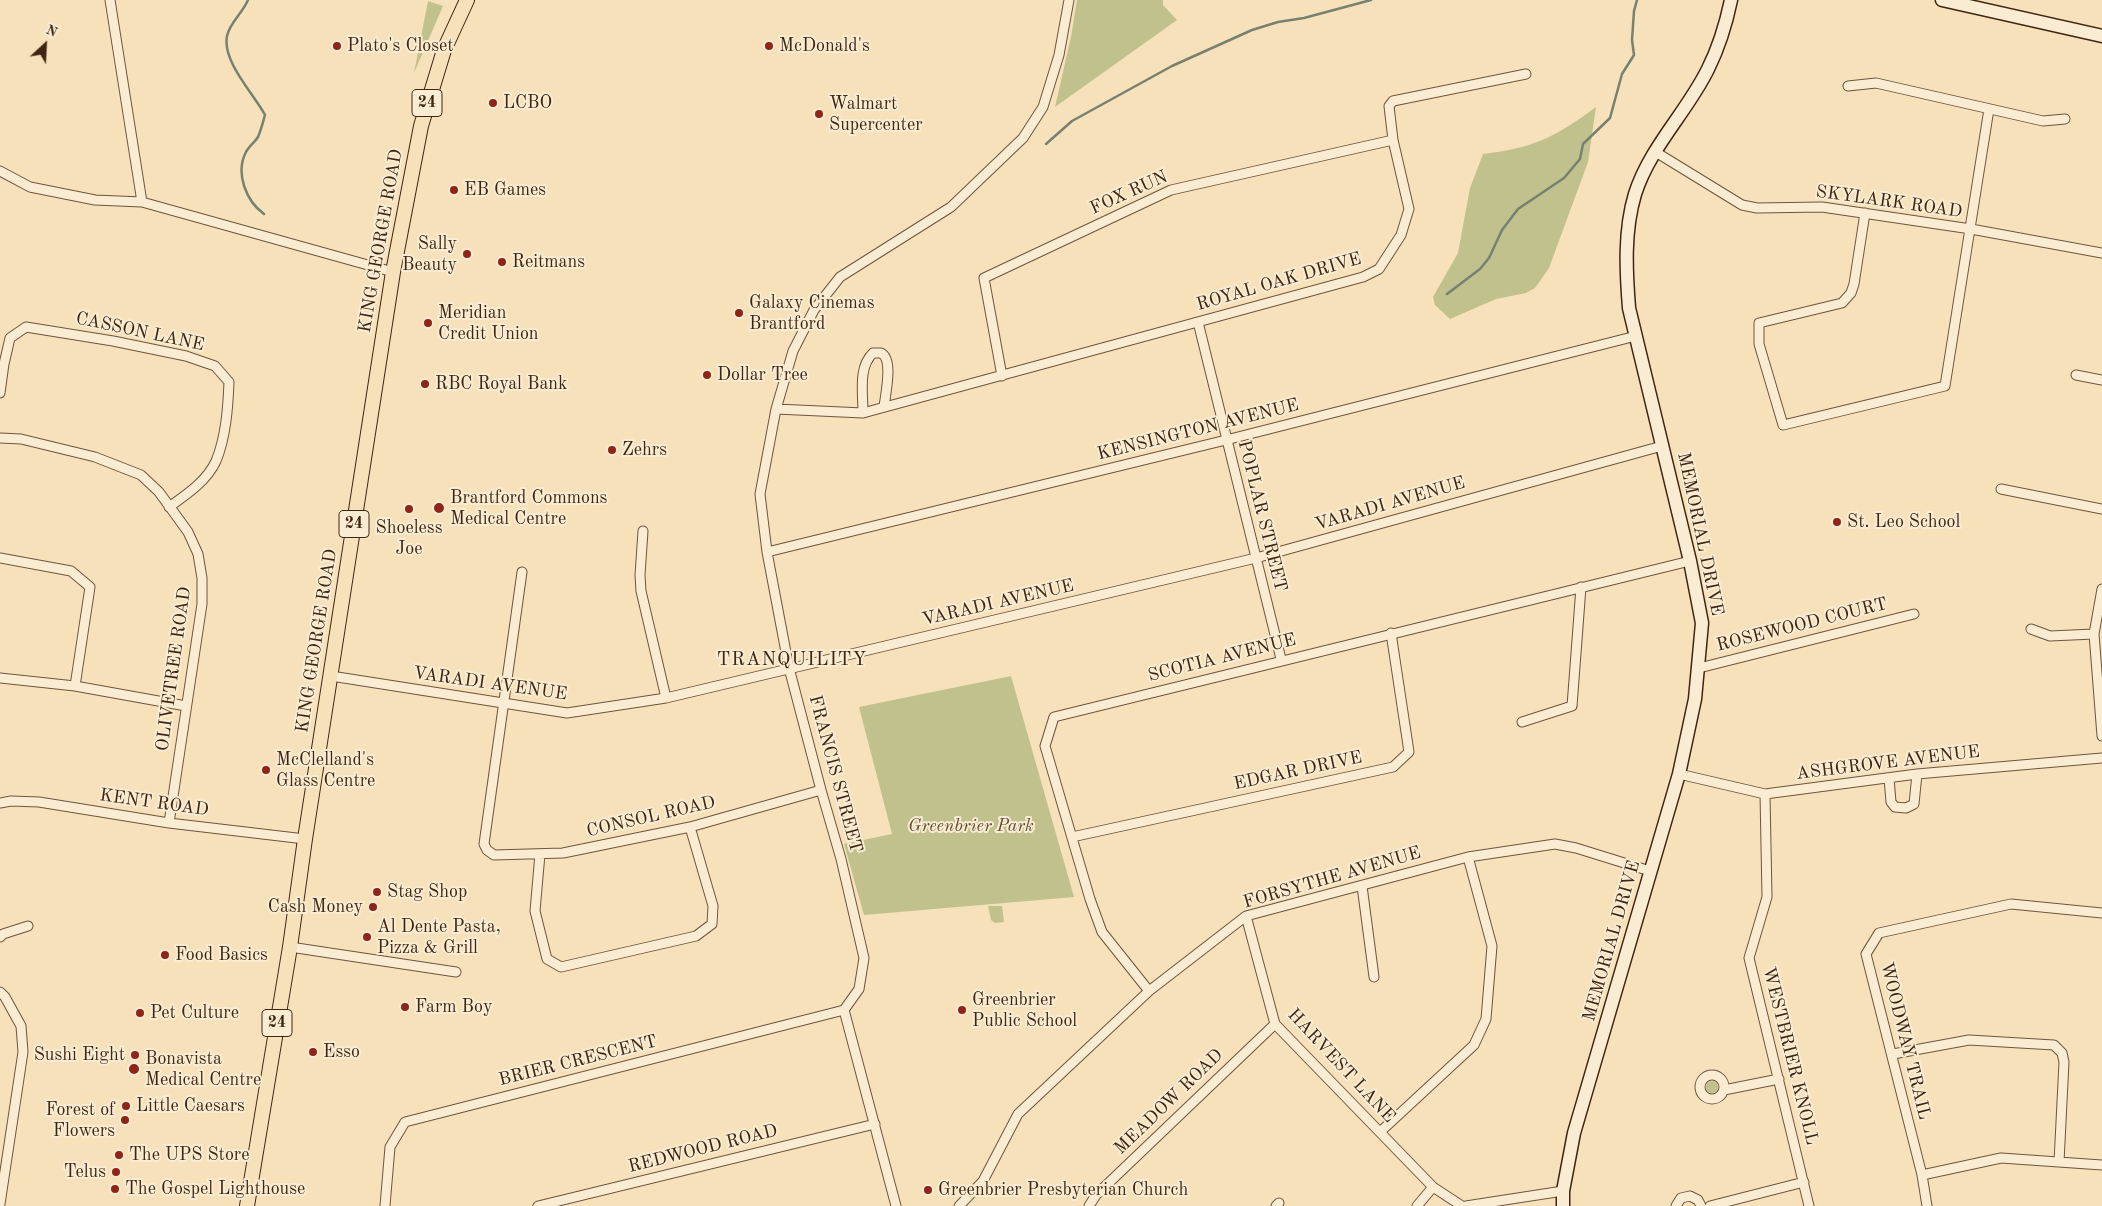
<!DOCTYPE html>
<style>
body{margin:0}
#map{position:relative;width:2102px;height:1206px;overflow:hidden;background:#f6e1bb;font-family:"Old Standard TT",serif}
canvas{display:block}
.north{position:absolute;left:20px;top:20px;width:50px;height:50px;-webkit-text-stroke:4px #f9ecd3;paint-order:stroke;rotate:25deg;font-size:14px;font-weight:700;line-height:20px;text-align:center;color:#402612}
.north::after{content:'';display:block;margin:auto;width:18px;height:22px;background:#402612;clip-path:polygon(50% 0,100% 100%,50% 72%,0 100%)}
</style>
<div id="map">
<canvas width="2102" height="1206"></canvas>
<div class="north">N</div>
</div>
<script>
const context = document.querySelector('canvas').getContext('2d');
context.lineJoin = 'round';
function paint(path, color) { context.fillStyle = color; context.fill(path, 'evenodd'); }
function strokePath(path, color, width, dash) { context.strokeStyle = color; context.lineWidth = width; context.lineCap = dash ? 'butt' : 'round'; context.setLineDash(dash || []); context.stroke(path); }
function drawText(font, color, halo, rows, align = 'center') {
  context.font = font + ' "Old Standard TT",serif'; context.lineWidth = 4; context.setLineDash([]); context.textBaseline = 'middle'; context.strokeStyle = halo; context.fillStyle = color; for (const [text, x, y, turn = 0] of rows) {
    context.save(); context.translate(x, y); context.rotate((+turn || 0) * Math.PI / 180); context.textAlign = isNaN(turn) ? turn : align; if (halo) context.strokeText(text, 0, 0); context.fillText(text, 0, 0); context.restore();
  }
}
paint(new Path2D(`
 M1077,0h86v5l14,15 -122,87 16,-70z
 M428,1l15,5 -29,67z
 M1596,107l-8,55 -39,106 -14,20 -9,5 -30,6 -46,20 -15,-14 -2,-8 25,-44 12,-65 13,-34c51,-6 72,-17 113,-47z
 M1011,676l63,221 -210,18 -20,-71 48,-10 -33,-127z
 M988,906h14l2,16 -9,1 -4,-3z
 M1706 1087a6 6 0 1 1 12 0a6 6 0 1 1-12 0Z`), '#c1c18d');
strokePath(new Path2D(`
 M248,0c-6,14 -18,22 -21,36 -5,26 27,58 38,79 -2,7 -4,15 -7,22 -3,5 -9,9 -12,15 -11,21 0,49 18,62
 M1046,144l26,-23 100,-55 80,-36 26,-8 26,-4 67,-18
 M1447,294l33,-25 9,-11 13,-28 16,-21 46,-31 16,-19 3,-15 27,-26 12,-44 12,-19 -2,-15 2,-29 3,-11`), '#788170', 2.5);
const minor = new Path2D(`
 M110,0l32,202
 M1848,86l28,-3 167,38 22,-2
 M1654,151l88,54 15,3 65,-1 149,22 131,24
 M0,171l30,16 65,13 47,2 251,70
 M1865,213l-11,71 -3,9 -9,10 -83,20v21l24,81 162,-39 44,-277
 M1198,322l83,337
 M2076,375l26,5
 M1002,376l-18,-98 187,-88 222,-50
 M0,393l4,-29 6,-26 16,-11 87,14 73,15 29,10 14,16c-1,25 -3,55 -13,79 -9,20 -30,34 -47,46
 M776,409l87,4 500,-136 16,-8 22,-34 8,-26 -16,-69 -4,-34 4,-5 133,-27
 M863,413c0,-20 -5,-46 10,-60 1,0 8,0 8,0 13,6 4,43 3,54
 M0,438l21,1 74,18 46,18 18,17 29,40 10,22 4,24v26l-33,219
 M2001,489l101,20
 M643,531l-3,44 1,16 25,107
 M767,552l459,-112 410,-104
 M0,558l71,13 19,16 -15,99
 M522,572l-38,272 3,6 7,5 69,-2 127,-26 131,-37
 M2102,589l-8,45 8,102
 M2031,629l19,7 44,-2
 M1699,668l215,-54
 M331,676l236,37 99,-15 590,-140 406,-112
 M0,678l75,8 111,20
 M1522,722l50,-16 9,-119
 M1679,774l86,20 152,-20 185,-16
 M1889,778l2,24 4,5 11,1 8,-4 3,-30
 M1765,794l2,103 -18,61 60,248
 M0,803l11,-2 28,1 130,21 136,16
 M1072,837l321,-70 16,-15 -18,-119
 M540,854l-5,57 12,48 14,8 135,-31 16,-12 1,-18 -23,-79
 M1362,886l12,91
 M1246,916l29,108 158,163 29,19
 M0,937l3,-3 25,-8
 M290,947l166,25
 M1149,991l-47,-59 -12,-33 -45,-153 9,-29 636,-156
 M0,992l5,5 16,29 2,26 -23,152
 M844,1010l15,-21 5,-31 -23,-99 -20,-69 -32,-122 -22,-116 -7,-58 16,-85 17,-58 21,-41 26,-33 111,-70 72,-69 20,-31 16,-52 10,-55
 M844,1010l52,196
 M1893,1054l76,-14 85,5 8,8 2,9 -5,100
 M1700 1087a12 12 0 1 1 24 0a12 12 0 1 1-24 0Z
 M1724,1090l55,-11
 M1380,1132l94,-87 12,-26 6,-73 -24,-89
 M1922,1175l79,-17 101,7
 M385,1206l5,-59 15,-25 439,-112
 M538,1206l337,-82
 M959,1206l24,-25 35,-67 131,-123 97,-75 222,-59 87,-13 21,4 74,23
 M1089,1206l7,-11 179,-171
 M1276,1206l3,-3
 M1417,1206l16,-19
 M1466,1206l97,-15
 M1676,1206l5,-8 9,-2 8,4 3,6
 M1710,1206l94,-24
 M1927,1206l-5,-31 -56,-221 13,-21 132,-29 91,9`);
const secondary = new Path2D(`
 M1942,0l160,36
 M1563,1206v-15l11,-58 105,-359 16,-75 7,-76 -12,-62 -61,-253c-3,-38 -5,-77 6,-114 15,-47 52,-82 73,-125 11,-22 18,-45 23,-69`);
const primary = new Path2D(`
 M247,1206l43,-259 15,-108 88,-567 28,-146 23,-76 23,-50`);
strokePath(minor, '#6e553c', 11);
strokePath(secondary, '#402612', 15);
strokePath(primary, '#402612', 16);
strokePath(minor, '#f9ecd3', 9);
strokePath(secondary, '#f9ecd3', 12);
strokePath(primary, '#f6e1bb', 14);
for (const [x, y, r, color] of [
 [337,46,5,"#8f2418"],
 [769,46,5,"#8f2418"],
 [493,103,5,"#8f2418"],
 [819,114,5,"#8f2418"],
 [454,190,5,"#8f2418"],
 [467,254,5,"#8f2418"],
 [502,262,5,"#8f2418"],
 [739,313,5,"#8f2418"],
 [428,323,5,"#8f2418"],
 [707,375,5,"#8f2418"],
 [425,384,5,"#8f2418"],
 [612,450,5,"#8f2418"],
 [439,508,6,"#8f2418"],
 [409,509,5,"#8f2418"],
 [1837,522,5,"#8f2418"],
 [266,770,5,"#8f2418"],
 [377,892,5,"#8f2418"],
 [373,907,5,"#8f2418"],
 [367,937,5,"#8f2418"],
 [165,955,5,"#8f2418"],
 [405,1007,5,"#8f2418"],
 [962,1010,5,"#8f2418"],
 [140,1013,5,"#8f2418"],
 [313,1052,5,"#8f2418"],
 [135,1055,5,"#8f2418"],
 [134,1069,6,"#8f2418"],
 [126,1106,5,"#8f2418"],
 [125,1120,5,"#8f2418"],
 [119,1155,5,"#8f2418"],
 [116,1172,5,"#8f2418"],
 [115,1189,5,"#8f2418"],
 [928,1190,5,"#8f2418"]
]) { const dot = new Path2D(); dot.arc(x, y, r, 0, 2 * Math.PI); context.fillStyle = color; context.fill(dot); strokePath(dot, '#f9ecd3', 2); }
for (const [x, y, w] of [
 [427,103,30],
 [354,524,30],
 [277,1023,30]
]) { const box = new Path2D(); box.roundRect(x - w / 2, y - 13.5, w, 27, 4); context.fillStyle = '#f9ecd3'; context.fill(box); strokePath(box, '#402612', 1); }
drawText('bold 16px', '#402612', null, [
 ["24",427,103],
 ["24",354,524],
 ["24",277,1023]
]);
drawText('18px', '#402612', '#f9ecd3', [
 ["Plato's Closet",347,46],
 ["McDonald's",779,46],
 ["LCBO",503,103],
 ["Walmart",829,104],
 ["Supercenter",829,125],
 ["EB Games",464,190],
 ["Sally",457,244,"right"],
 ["Beauty",457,265,"right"],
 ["Reitmans",512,262],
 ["Galaxy Cinemas",749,303],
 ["Brantford",749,324],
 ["Meridian",438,313],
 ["Credit Union",438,334],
 ["Dollar Tree",717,375],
 ["RBC Royal Bank",435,384],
 ["Zehrs",622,450],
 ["Brantford Commons",450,498],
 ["Medical Centre",450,519],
 ["St. Leo School",1847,522],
 ["Shoeless",409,528,"center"],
 ["Joe",409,549,"center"],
 ["McClelland's",276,760],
 ["Glass Centre",276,781],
 ["Stag Shop",387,892],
 ["Cash Money",363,907,"right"],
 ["Al Dente Pasta,",377,927],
 ["Pizza & Grill",377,948],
 ["Food Basics",175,955],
 ["Greenbrier",972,1000],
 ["Public School",972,1021],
 ["Farm Boy",415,1007],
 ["Pet Culture",150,1013],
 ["Esso",323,1052],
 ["Sushi Eight",125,1055,"right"],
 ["Bonavista",145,1059],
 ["Medical Centre",145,1080],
 ["Little Caesars",136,1106],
 ["Forest of",115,1110,"right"],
 ["Flowers",115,1131,"right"],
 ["The UPS Store",129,1155],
 ["Telus",106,1172,"right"],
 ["The Gospel Lighthouse",125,1189],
 ["Greenbrier Presbyterian Church",938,1190]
], 'left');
drawText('18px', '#402612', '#f9ecd3', [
 ["FOX RUN",1129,193,-24],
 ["SKYLARK ROAD",1889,202,8],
 ["KING GEORGE ROAD",381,241,-80],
 ["ROYAL OAK DRIVE",1279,282,-16],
 ["CASSON LANE",140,332,12],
 ["KENSINGTON AVENUE",1198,430,-14],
 ["VARADI AVENUE",1390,504,-16],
 ["POPLAR STREET",1262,516,76],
 ["MEMORIAL DRIVE",1700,534,78],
 ["VARADI AVENUE",998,603,-13],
 ["ROSEWOOD COURT",1802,625,-14],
 ["KING GEORGE ROAD",317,641,-81],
 ["SCOTIA AVENUE",1222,658,-14],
 ["OLIVETREE ROAD",174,669,-82],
 ["VARADI AVENUE",490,684,8],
 ["ASHGROVE AVENUE",1888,763,-7],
 ["EDGAR DRIVE",1298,771,-12],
 ["FRANCIS STREET",835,774,75],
 ["KENT ROAD",154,803,8],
 ["CONSOL ROAD",651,817,-13],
 ["FORSYTHE AVENUE",1332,878,-16],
 ["MEMORIAL DRIVE",1612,941,-74],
 ["WOODWAY TRAIL",1905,1041,76],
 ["WESTBRIER KNOLL",1790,1056,76],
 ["BRIER CRESCENT",578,1061,-14],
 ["HARVEST LANE",1341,1066,47],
 ["MEADOW ROAD",1169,1102,-44],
 ["REDWOOD ROAD",703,1149,-14]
]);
drawText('italic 18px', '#604d31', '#f9ecd3', [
 ["Greenbrier Park",971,826]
]);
context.letterSpacing = '1px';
drawText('19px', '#402612', '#f9ecd3', [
 ["TRANQUILITY",792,660]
]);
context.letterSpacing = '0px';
</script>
